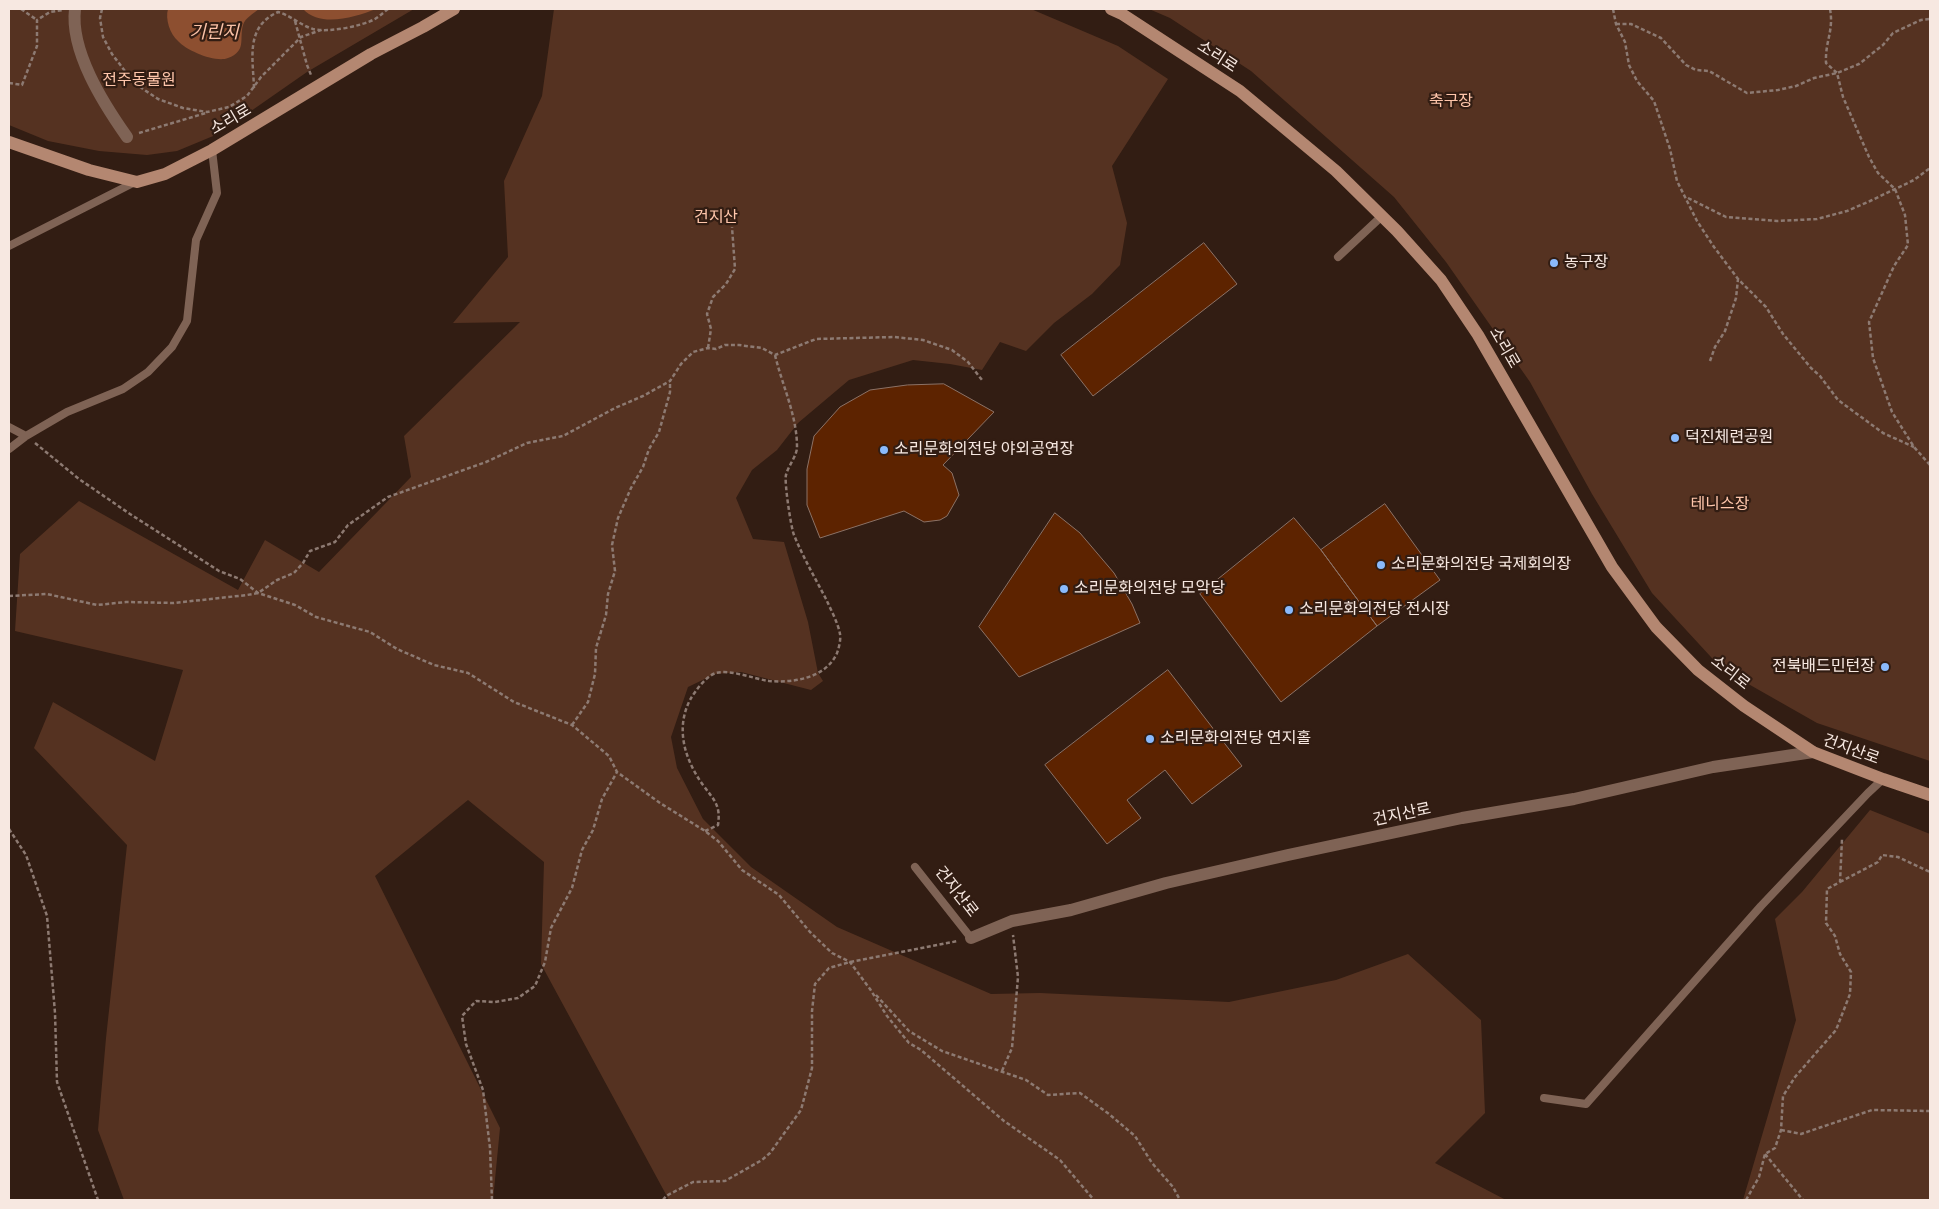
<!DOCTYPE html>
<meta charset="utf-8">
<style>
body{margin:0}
#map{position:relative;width:1939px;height:1209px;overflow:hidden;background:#321d13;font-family:"Archivo Narrow",sans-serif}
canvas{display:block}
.frame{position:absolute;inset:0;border:10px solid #f7e8e1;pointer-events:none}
</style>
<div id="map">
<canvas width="1939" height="1209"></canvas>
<div class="frame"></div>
</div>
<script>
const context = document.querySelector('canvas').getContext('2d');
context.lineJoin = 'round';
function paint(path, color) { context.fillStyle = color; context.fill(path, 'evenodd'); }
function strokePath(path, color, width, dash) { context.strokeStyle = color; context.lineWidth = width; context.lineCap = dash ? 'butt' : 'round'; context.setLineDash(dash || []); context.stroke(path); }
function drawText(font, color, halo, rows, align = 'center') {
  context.font = font + ' "Archivo Narrow","Noto Sans KR",sans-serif'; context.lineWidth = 4.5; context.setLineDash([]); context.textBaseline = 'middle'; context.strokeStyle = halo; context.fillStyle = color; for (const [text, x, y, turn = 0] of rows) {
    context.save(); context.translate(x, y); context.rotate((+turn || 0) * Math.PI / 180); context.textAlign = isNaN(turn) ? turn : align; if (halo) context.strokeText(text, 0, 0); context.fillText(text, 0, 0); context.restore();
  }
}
paint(new Path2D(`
 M9,9h405l-107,63 -89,62 -41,17 -30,4 -48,-4 -51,-10 -39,-16z
 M554,9h477l87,37 50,33 -56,87 15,57 -7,42 -28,29 -38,29 -28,28 -26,-9 -18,28 -32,-6 -37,-4 -64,20 -51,43 -21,27 -25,20 -16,28 17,41 31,3 24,80 10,51 5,8 -12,9 -70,-18 -26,2 -27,13 -17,50 6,31 26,51 48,48 86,60 154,67 49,-1 189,9 107,-22 72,-26 73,66 4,93 -50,50 71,37h-837l-128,-236 3,-102 -76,-62 -93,76 125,252 -7,72h-369l-26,-70 8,-92 21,-193 -93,-97 19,-46 102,59 28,-91 -168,-39 5,-77 59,-53 159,89 27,-50 54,32 92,-95 -7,-41 116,-114 -67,1 55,-66 -4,-76 38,-85z
 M1149,9h781v752l-113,-38 -95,-54 -70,-76 -60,-99 -62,-112 -84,-120 -52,-65 -143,-126 -81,-53z
 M1870,810l60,24v366h-187l53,-180 -21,-101 27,-27z`), '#553221');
paint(new Path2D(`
 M168,9h91c-5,4 -14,9 -16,16 -4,14 4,26 -15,33 -12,5 -41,-7 -50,-17 -8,-7 -13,-22 -10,-32z
 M303,9h73c-21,8 -55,19 -73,0z`), '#8d4f30');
const building = new Path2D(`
 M1204,243l33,41 -144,112 -32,-41z
 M944,384l50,28 -51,53 9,8 7,22 -12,21 -7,4 -16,2 -20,-11 -84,27 -13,-33v-36l7,-33 26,-29 30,-17 37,-5z
 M1385,504l55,76 -63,46 -56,-76z
 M1055,513l25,20 34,40 18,31 8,19 -121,54 -40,-50z
 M1294,518l27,32 56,76 -96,76 -81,-108z
 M1168,670l74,96 -50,38 -27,-34 -38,30 14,18 -34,26 -62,-79z`);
paint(building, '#5d2300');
strokePath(building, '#8c7266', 1);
strokePath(new Path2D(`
 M21,9l16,11
 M102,9l-2,9 3,19 9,17 22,29 24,16 25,9 24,4 22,-5 18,-11 14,-19 40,-40 23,-8
 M1613,9l3,15 9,18 4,23 8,16 17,20 16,48 7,32 20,40 17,26 24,32 28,28 17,27 28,34 9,8 18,24 45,33 31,14
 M1830,9c4,22 -5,32 -4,54l11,10 6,24 26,60 9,16 17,16 10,26 3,30 -14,21 -25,56 4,36 19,54 22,35 16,18
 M295,21l12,44 4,10
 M1616,24h15l30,14 25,27 10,5 13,1 38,22 31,-3 18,-4 18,-8 23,-5 22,-9 24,-19 10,-12 28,-13 9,-1
 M9,83l13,2 15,-39v-26l13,-8 13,-2
 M254,88c-1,-30 -9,-61 24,-76 12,3 22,13 35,17 15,4 49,-3 62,-10 5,-3 9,-7 13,-10
 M139,133l67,-20
 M1688,198l38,19 51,4 40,-2 30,-8 23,-10 44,-21 16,-12
 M708,348l3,-19 -4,-15 6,-17 13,-13 9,-15 -3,-42
 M1710,361l5,-14 10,-16 11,-33 2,-19
 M35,443l44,36 51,35 89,57 21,8 18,14 37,12 21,12 54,15 27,17 37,16 34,8 46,29 58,23 37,31 8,16 43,31 45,28 13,10 24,29 37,25 31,37 22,21 18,9 20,27 17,27 22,27 12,7 83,71 56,39 34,40
 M9,596l38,-2 50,11 29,-3 48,1 73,-8 11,-2 19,-13 17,-7 9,-10 7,-12 25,-9 13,-17 40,-28 98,-35 41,-19 36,-7 52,-28 28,-12 27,-15 11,-17 12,-12 15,-4 8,1 9,-4h14l23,3 13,7 41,-16 78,-2 29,3 29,10 16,12 14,18
 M572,725l16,-23 7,-28 1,-26 10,-33 2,-21 7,-23 -3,-26 6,-27 13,-30 12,-21 6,-18 10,-17 11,-40v-11
 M9,829l17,26 21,61 8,97 2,69 41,118
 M705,831l13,-6c3,-20 -4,-25 -15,-40 -18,-25 -28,-56 -13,-85 5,-9 16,-24 26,-27 15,-4 38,6 53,8 25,2 57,-3 68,-28 2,-5 4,-14 3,-19 -2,-11 -9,-24 -14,-35 -11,-21 -23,-42 -32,-64 -3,-7 -10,-54 -8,-60 2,-9 11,-19 11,-28 0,-32 -15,-62 -22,-92
 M1840,882l38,-20 4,-7 16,2 32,15
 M876,995l33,36 33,20 84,29 22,15 32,-2 29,21 26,22 17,27 21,24 7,13
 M1002,1071l10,-23 6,-71 -5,-42
 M1781,1130l20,4 71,-24 58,1
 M1765,1154l38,46
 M492,1200l-2,-52 -7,-58 -17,-46 -4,-28 14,-15 19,1 23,-4 17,-12 10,-24 6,-34 21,-40 10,-38 11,-20 9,-31 15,-27
 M663,1200l3,-4 27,-14 32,-1 37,-21 8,-7 31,-43 11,-42v-57l3,-27 14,-16 21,-6 108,-21
 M1746,1200l13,-23 6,-23 10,-6 6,-18 2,-34 12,-19 41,-47 14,-36 1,-22 -11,-18 -5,-18 -9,-13 1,-34 13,-7 2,-43`), '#8d7a72', 2.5, [4, 2.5]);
strokePath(new Path2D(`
 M9,246l126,-64
 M1338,257l44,-41
 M9,427l17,9
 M9,449l17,-13 41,-24 56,-23 25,-17 24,-25 15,-26 9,-81 21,-47 -5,-43
 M915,867l56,71
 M1544,1098l42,6 175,-198 107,-113 15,-14`), '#7f6355', 8);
strokePath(new Path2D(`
 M75,9c-5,42 28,94 52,128
 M971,938l41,-17 59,-11 95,-27 122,-28 174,-37 112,-19 139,-32 100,-15`), '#7f6355', 12);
strokePath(new Path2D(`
 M1111,9l11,5 118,77 96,80 61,60 44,49 37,55 134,232 44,60 42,43 46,36 69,46 70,27 47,16
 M9,142l80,28 48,12 28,-8 47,-24 159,-96 52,-27 31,-18`), '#b48771', 12);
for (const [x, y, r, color] of [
 [1554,263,5,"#8abafc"],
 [1675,438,5,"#8abafc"],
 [884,450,5,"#8abafc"],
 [1381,565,5,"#8abafc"],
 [1064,589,5,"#8abafc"],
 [1289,610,5,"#8abafc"],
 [1885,667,5,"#8abafc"],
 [1150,739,5,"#8abafc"]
]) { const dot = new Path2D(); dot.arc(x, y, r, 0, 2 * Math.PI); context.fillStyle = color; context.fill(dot); strokePath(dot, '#321d13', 2); }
drawText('16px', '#f7e8e1', '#321d13', [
 ["소리로",1217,57,33],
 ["소리로",231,120,-30],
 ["소리로",1504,348,60],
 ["소리로",1730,673,38],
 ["건지산로",1851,750,20],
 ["건지산로",1402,815,-12],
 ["건지산로",956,892,52]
]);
drawText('16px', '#ffc6ab', '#321d13', [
 ["전주동물원",139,81],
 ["축구장",1451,102],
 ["건지산",716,218],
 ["테니스장",1720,505]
]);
drawText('16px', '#f7e8e1', '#321d13', [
 ["농구장",1564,263],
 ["덕진체련공원",1685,438],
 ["소리문화의전당 야외공연장",894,450],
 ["소리문화의전당 국제회의장",1391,565],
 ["소리문화의전당 모악당",1074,589],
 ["소리문화의전당 전시장",1299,610],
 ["전북배드민턴장",1875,667,"right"],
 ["소리문화의전당 연지홀",1160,739]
], 'left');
drawText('italic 18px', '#fbc2a7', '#321d13', [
 ["기린지",214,33]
]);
</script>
